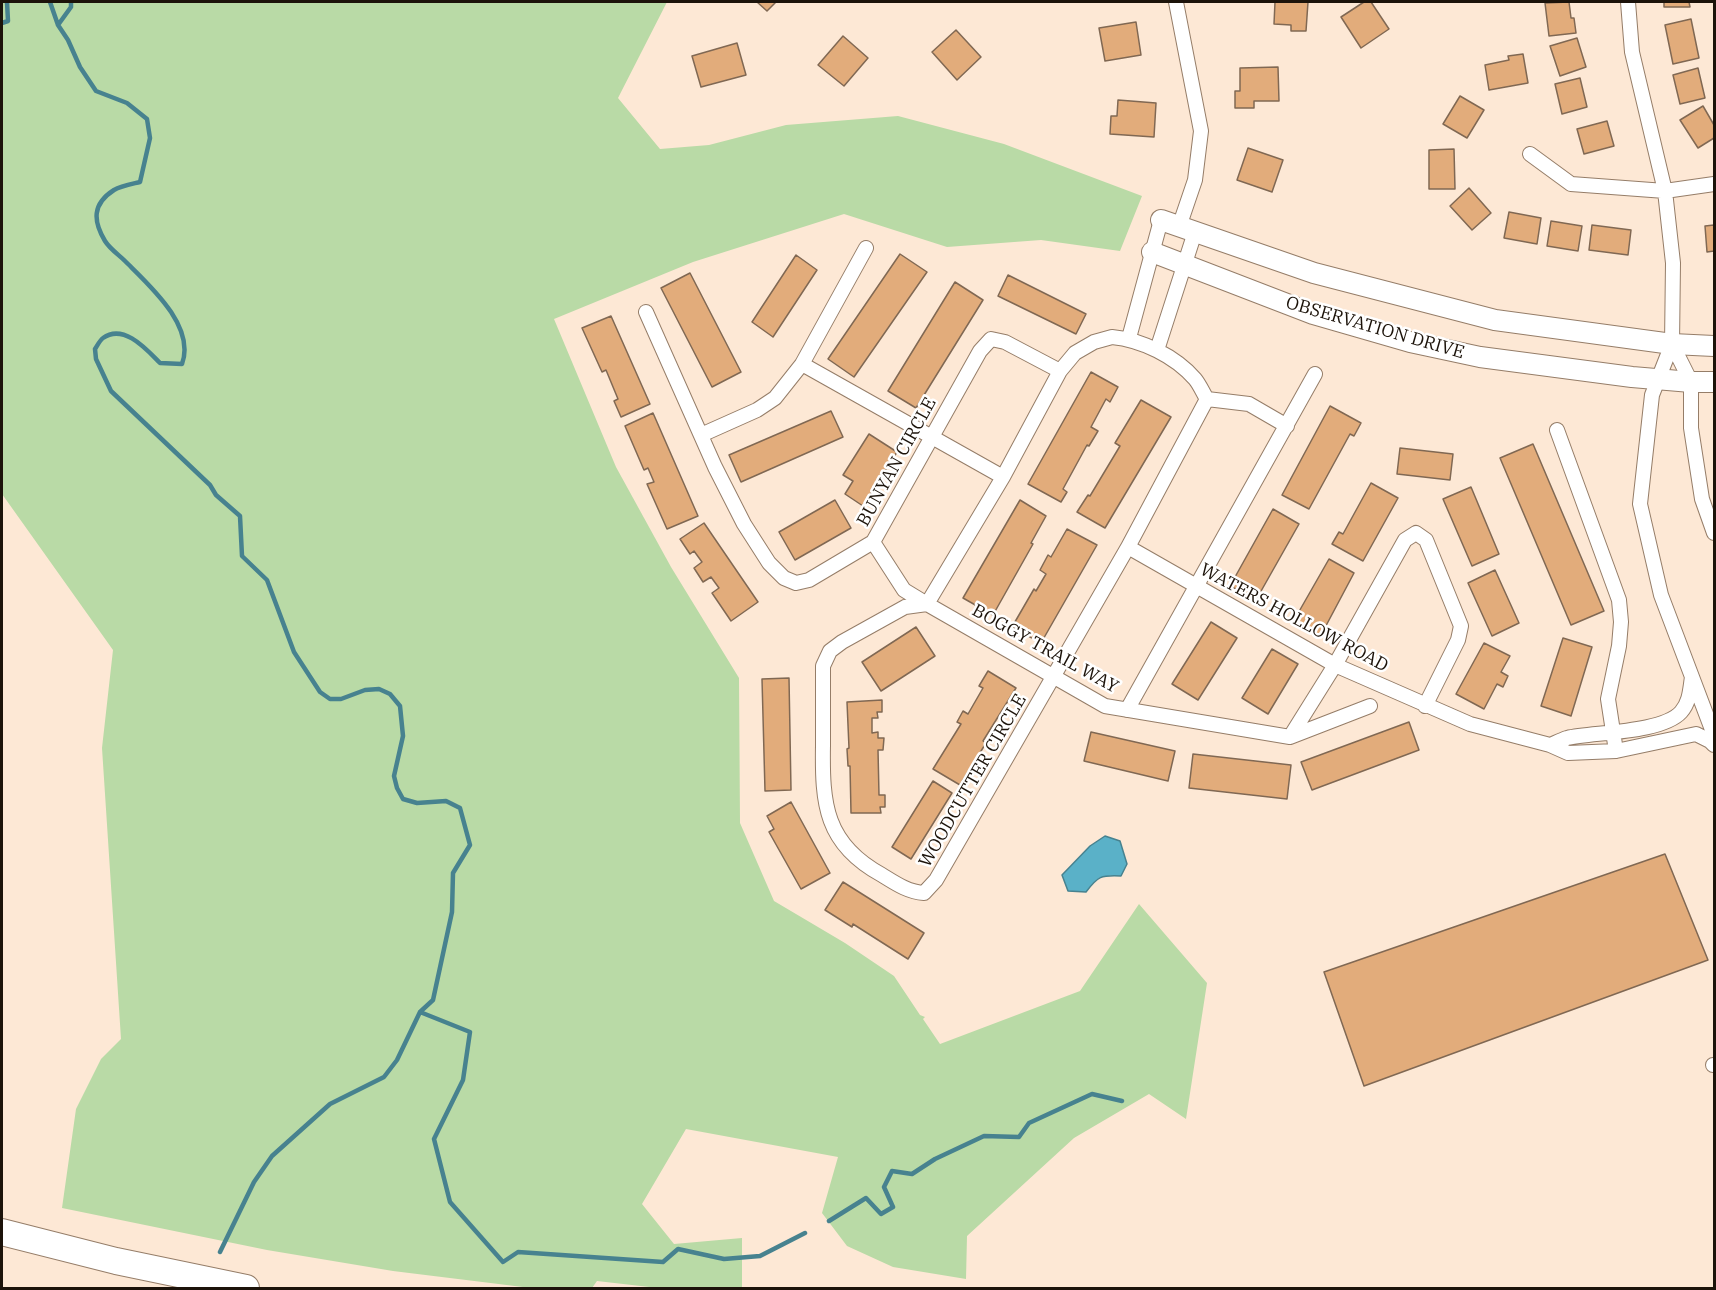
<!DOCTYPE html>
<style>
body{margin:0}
#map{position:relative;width:1716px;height:1290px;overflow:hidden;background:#fde8d5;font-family:"IBM Plex Serif",serif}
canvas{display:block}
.frame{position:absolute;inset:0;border:3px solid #1c130a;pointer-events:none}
</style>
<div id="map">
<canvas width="1716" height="1290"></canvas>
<div class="frame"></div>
</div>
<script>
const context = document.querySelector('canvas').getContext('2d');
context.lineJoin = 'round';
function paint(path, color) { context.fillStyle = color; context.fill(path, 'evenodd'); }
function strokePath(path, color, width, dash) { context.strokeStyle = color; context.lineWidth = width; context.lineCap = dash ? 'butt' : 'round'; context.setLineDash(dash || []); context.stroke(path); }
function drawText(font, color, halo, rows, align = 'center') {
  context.font = font + ' "IBM Plex Serif",serif'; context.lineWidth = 5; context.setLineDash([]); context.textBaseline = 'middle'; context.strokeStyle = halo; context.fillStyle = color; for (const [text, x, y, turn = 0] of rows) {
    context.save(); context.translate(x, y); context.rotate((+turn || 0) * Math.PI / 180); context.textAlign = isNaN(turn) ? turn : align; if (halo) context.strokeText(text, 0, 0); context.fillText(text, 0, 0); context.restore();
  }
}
paint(new Path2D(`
 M2,2h665l-49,96 42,51 49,-4 77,-20 112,-9 106,28 138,52 -22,55 -79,-11 -94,7 -103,-33 -151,48 -139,57 62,148 55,100 68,111 1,145 34,78 71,42 49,33 26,39 5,2 -2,2 17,25 140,-53 59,-87 68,79 -21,136 -37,-25 -75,44 -107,98 -1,43 -73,-12 -46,-21 -25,-33 16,-56 -152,-28 -44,75 32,40 68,-6v50h-84l-61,-7 -5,7h-61l-138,-17 -126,-21 -205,-42 14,-99 25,-50 20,-20 -19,-291 11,-98 -111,-156z`), '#b9daa6');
const water = new Path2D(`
 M1105,836l15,5 7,23 -6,12c-20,-1 -23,0 -35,16l-18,-1 -6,-16 28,-29z`);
paint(water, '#5ab1c8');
strokePath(water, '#47828f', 1.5);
strokePath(new Path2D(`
 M50,2l8,23 10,15 12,27 16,24 31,12 20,16 3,19 -10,44c-8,2 -19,4 -26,8 -22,14 -21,31 -9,51 5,8 14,14 20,20 24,24 71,65 57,103l-22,-1c-13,-13 -36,-40 -57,-25 -3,2 -6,8 -8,11l1,10 15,32 99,94 6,10 24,21 2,40 25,24 27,72 26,40 10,7h11l24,-9 14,-1 11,5 10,12 3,30 -9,40 3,12 6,11 14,4 29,-2 14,7 10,37 -17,28 -1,39 -19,88 -13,12 -23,48 -13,17 -54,27 -58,52 -18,26 -34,70
 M2,23l6,-2 -1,-19
 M58,25l13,-18v-5
 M420,1012l50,20 -7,48 -29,59 16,63 53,60 15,-10 145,10 15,-13 46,10 36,-3 45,-23
 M829,1221l37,-23 15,16 12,-7 -9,-20 8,-16 20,3 23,-15 49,-23 35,1 10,-14 63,-29 30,7`), '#47828f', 4.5);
const building = new Path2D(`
 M757,2h19l-9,9z
 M1275,2h33l-2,29h-15v-6l-17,-1z
 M1364,2h7l18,27 -28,19 -20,-31z
 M1569,2l2,16h3l2,15 -27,3 -4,-33z
 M1664,2h25l1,5h-26z
 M1691,19l8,39 -26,6 -8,-39z
 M1136,22l5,33 -36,6 -6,-33z
 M956,30l25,27 -24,23 -25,-28z
 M843,36l25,22 -24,28 -26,-21z
 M1577,38l9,29 -26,9 -10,-30z
 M737,43l9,32 -45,12 -9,-31z
 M1523,54l5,29 -39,7 -4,-25 24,-5 -1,-4z
 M1278,67l1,34h-25v7h-19v-17h5v-23z
 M1698,68l7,30 -25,6 -7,-29z
 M1580,78l7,29 -25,7 -7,-30z
 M1460,96l24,14 -17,28 -24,-14z
 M1118,100l38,3 -2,34 -44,-3 1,-18h6z
 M1703,106l11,19v13l-16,10 -18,-28z
 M1607,121l7,25 -30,8 -7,-25z
 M1248,148l35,12 -11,32 -35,-12z
 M1454,149l1,40h-26v-39z
 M1469,188l22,25 -19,17 -22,-24z
 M1509,212l32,6 -4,26 -33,-6z
 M1551,221l31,5 -4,25 -31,-5z
 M1592,225l39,5 -3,25 -39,-5z
 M1714,225v26l-7,1 -2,-26z
 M900,254l27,18 -73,105 -26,-18z
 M796,255l21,15 -44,67 -21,-15z
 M690,273l51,99 -29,15 -51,-99z
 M1008,275l78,39 -10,20 -78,-38z
 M955,282l28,18 -67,108 -28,-17z
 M611,316l39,88 -29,13 -7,-16 4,-2 -12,-29 -4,2 -20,-44z
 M1091,372l27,15 -8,15 -4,-3 -15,28 7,4 -9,15 -2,-1 -24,44 4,3 -6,10 -33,-18z
 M1141,400l30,17 -66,111 -28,-16 11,-17 2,1 30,-50 -5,-3z
 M1330,406l31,17 -7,13 -4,-2 -41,75 -27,-14z
 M831,411l12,26 -102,45 -12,-27z
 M653,413l45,103 -31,13 -20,-45 7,-2 -6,-14 -4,2 -19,-44z
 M869,434l28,18 -34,54 -18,-12 8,-13 -10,-6z
 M1533,444l71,167 -33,14 -71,-167z
 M1400,448l53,6 -3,26 -53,-6z
 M1371,483l27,15 -35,63 -31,-17 7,-12 4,2z
 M1471,487l28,67 -27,12 -29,-67z
 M835,500l16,28 -56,32 -16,-28z
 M1020,500l26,16 -15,27 2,1 -40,71 -30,-17z
 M1273,509l26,15 -43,76 -26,-14z
 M704,523l54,79 -27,19 -19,-28 7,-5 -8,-11 -8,5 -9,-14 8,-6 -8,-11 -4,3 -10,-15z
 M1067,529l30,16 -56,98 -29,-16 22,-38 2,2 10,-17 -6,-4 8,-15 3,2z
 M1329,559l25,14 -34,64 -27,-15z
 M1495,570l24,53 -27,13 -24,-53z
 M1211,622l26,16 -39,62 -26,-16z
 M916,627l19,29 -54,35 -19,-29z
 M1563,638l29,9 -21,69 -30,-10z
 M1484,643l26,13 -9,16 7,4 -5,11 -6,-3 -13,25 -28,-15z
 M1272,649l26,15 -30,50 -26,-16z
 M988,671l28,17 -33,53 3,2 -26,42 -27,-16 28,-45 -4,-2 6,-11 5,3 15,-26 -4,-2z
 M789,678l2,112 -26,1 -3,-112z
 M882,700v12h-5l1,6h-6v15l6,-1v6h6l-1,12h-5l1,45h6v12h-5l1,6h-30l-1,-47h-2l-1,-17 2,-1 -2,-46z
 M1409,722l10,28 -107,40 -11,-28z
 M1091,732l84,19 -7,30 -84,-20z
 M1193,754l98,11 -4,34 -98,-11z
 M933,781l19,12 -41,66 -19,-12z
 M791,802l39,71 -29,16 -32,-57 5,-3 -7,-13z
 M1665,854l43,106 -344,126 -40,-114z
 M843,882l81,51 -16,26 -55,-35 -1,3 -27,-17z`);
paint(building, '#e2ac7b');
strokePath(building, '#806853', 1.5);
const street = new Path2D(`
 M1176,2l25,129 -6,49 -16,47
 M1628,2l4,50 33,139 8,72 -1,81 -20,51 -12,109 21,91 53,140
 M1530,154l41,30 94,7 49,-7
 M646,312l69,155 29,57 25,39 15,15 12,5 13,-3 64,-38 107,-191 11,-12 14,3 55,29
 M1112,337c30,3 63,19 83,42 5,6 8,14 12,20l-79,148 -192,333 -12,13c-16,-1 -29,-10 -42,-18 -57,-31 -60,-71 -59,-130 0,-26 0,-53 0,-79l7,-15 12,-9 63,-35 22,-3 76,-127 57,-106 15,-18 19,-11z
 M1129,338l32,-118
 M1672,344l19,38v46l11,71 12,34
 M1157,350l38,-118
 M802,364l201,113
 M1207,399l42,5 38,22
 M1557,430l62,170 2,22 -2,24 -11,53 8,52
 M701,435l56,-25 18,-12 27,-34 64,-116
 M873,542l31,48 23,14 178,102 185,31 80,-31
 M1128,547l207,118 135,59 80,21 18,8 48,-2 80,-17 14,7 4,4
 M1127,710l188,-336
 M1290,737l45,-72 70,-125 11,-7 10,7 35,86 -3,14 -33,66
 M1550,745c5,-2 11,-5 17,-7 27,-6 95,-5 114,-26 9,-10 9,-23 11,-35
 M1713,1065h1`);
const secondary = new Path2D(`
 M1161,220l153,53 181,47 177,24 42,2
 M1152,252l161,62 97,28 70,15 152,20 59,5h23`);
const highway = new Path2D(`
 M2,1232l114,29 130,27`);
strokePath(street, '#957d68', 16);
strokePath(secondary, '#957d68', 22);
strokePath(highway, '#957d68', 28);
strokePath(street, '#fff', 14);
strokePath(secondary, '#fff', 20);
strokePath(highway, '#fff', 26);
drawText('18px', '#1c130a', '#fff', [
 ["OBSERVATION DRIVE",1375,328,16],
 ["BUNYAN CIRCLE",897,462,-61],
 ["WATERS HOLLOW ROAD",1294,618,28],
 ["BOGGY TRAIL WAY",1045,649,29],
 ["WOODCUTTER CIRCLE",973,781,-60]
]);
</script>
